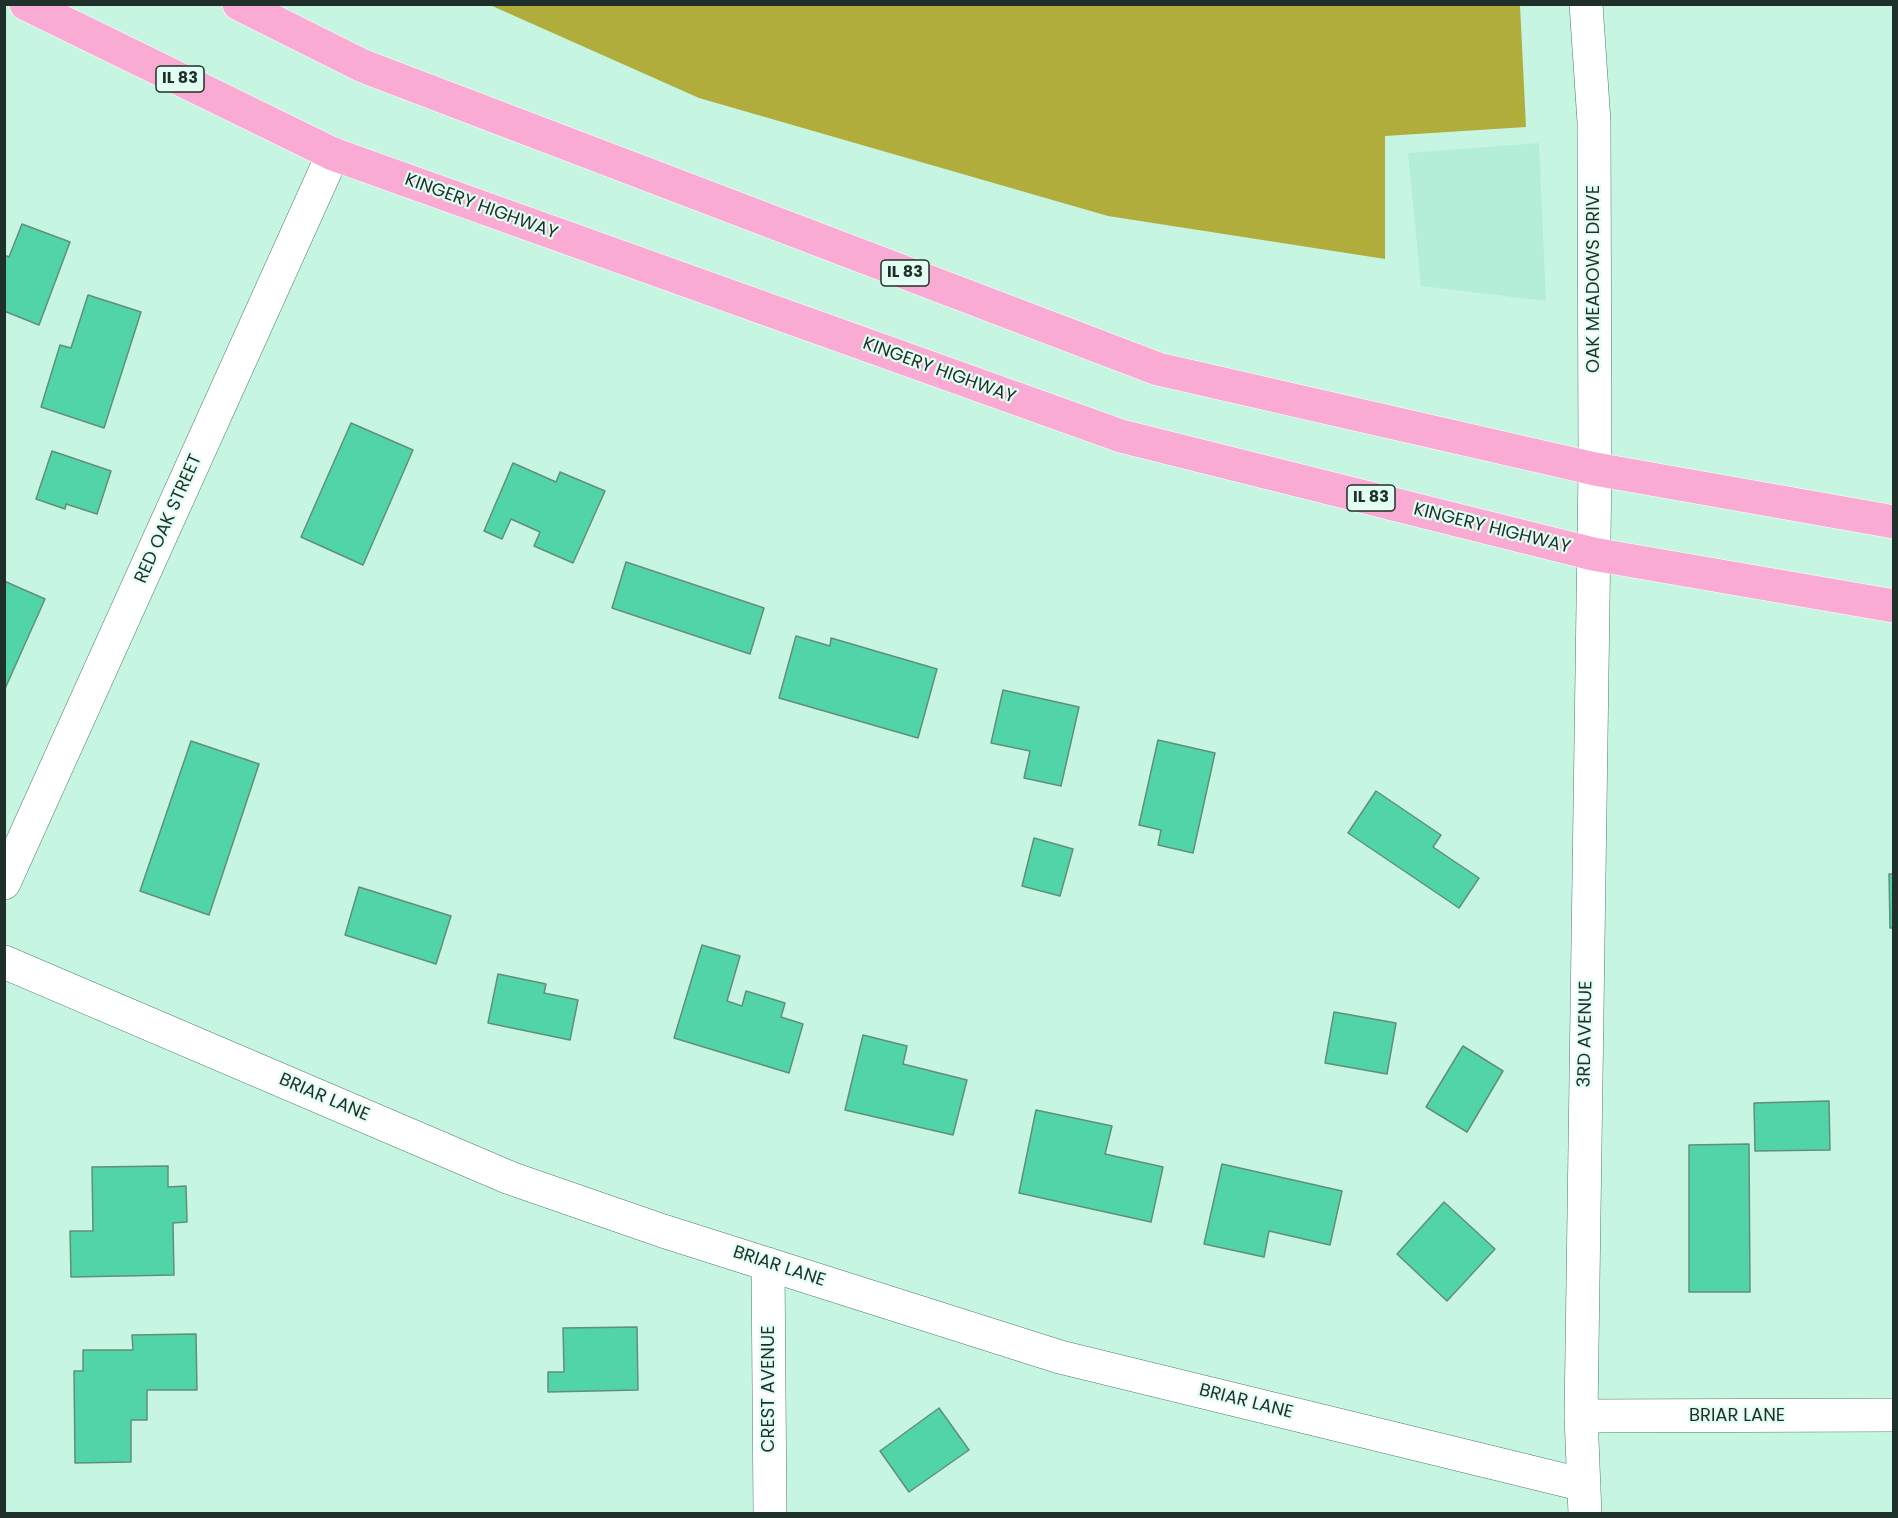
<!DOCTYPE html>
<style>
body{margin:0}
#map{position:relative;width:1898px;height:1518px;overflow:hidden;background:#c6f6e2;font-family:Poppins,sans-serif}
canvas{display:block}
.frame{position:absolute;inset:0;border:6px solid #1e3029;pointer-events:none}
</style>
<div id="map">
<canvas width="1898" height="1518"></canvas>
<div class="frame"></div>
</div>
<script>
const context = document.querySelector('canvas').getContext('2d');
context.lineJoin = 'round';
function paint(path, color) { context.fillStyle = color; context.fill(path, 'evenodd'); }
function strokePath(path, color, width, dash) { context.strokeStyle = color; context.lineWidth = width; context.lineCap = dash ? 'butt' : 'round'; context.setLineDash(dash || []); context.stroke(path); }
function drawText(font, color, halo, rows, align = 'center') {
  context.font = font + ' Poppins,sans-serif'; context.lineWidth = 4.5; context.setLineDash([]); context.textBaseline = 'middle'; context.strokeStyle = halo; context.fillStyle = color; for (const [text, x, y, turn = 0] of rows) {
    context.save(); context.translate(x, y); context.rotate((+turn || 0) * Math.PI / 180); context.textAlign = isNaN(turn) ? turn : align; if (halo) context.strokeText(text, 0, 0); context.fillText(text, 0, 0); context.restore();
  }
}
paint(new Path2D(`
 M1539,143l7,158 -125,-15 -13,-133z`), '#b5eed6');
paint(new Path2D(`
 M490,5h1030l6,122 -141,9v123l-277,-43 -409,-118z`), '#b0ad3d');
const building = new Path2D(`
 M22,224l48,18 -31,83 -35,-14v-56l5,2z
 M88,295l53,17 -37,116 -63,-21 19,-62 11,3z
 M351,423l62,27 -50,115 -62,-28z
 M52,451l59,20 -14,43 -31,-10 -1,5 -29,-10z
 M513,463l43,19 4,-10 45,19 -32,72 -39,-17 6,-14 -29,-13 -9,20 -18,-8z
 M626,562l138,46 -14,46 -138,-46z
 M4,581l41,18 -41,92z
 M796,636l34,10 1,-8 106,31 -19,69 -139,-40z
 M1003,690l76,17 -18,79 -37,-8 6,-27 -39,-8z
 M1158,740l57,13 -22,100 -35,-8 3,-15 -22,-5z
 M191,741l68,23 -50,151 -69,-24z
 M1376,791l65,44 -8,12 46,31 -20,30 -111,-75z
 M1034,838l39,11 -13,47 -38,-10z
 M1889,874h5v54h-4z
 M359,887l92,29 -15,48 -91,-29z
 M702,945l38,11 -13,45 15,5 4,-15 39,12 -4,14 22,7 -14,49 -115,-35z
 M498,974l48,10 -2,9 34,7 -8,40 -82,-17z
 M1334,1012l62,11 -9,51 -62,-11z
 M863,1035l44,11 -4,18 64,16 -14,55 -108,-25z
 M1463,1046l40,25 -36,61 -41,-25z
 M1829,1101l1,49 -75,1 -1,-48z
 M1036,1110l76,16 -7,28 58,13 -12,55 -132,-29z
 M1749,1144l1,148h-61v-147z
 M1222,1164l120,27 -12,54 -61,-14 -5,26 -60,-13z
 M168,1166v21l18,-1 1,36 -14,1 1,52 -103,2 -1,-46h23l-1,-64z
 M1444,1202l51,47 -48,52 -50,-47z
 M637,1327l1,63 -90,2v-20h16l-1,-44z
 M196,1334l1,56h-50v30h-16v42l-56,1 -1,-92h9v-21h50l-1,-15z
 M939,1408l30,42 -60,42 -29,-41z`);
paint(building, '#50d4a8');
strokePath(building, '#628e7c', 1.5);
const minor = new Path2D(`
 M4,883l329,-729
 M4,962l506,216 153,53 397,126 524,128
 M768,1264l2,250
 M1581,1416l313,-1
 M1585,1514l-4,-98 14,-947 -1,-347 -8,-118`);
const highway = new Path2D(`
 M26,4l307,150 788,282 472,118 301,52
 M239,4l124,62 795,303 437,100 299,53`);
strokePath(minor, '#507c6b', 34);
strokePath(highway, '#fff', 34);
strokePath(minor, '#fff', 33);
strokePath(highway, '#f9abd3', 33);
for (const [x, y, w] of [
 [180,79,48],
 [905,273,48],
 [1371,498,48]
]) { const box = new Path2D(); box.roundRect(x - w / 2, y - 13, w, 26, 4.5); context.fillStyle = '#e2fef2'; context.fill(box); strokePath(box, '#1e3029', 1.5); }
drawText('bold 16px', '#1e3029', null, [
 ["IL 83",180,79],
 ["IL 83",905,273],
 ["IL 83",1371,498]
]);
drawText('18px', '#1e3029', '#e2fef2', [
 ["KINGERY HIGHWAY",481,207,20],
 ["OAK MEADOWS DRIVE",1594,279,-90],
 ["KINGERY HIGHWAY",939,371,20],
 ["RED OAK STREET",169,519,-66],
 ["KINGERY HIGHWAY",1492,529,14],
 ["3RD AVENUE",1586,1034,-89],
 ["BRIAR LANE",324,1098,23],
 ["BRIAR LANE",779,1267,18],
 ["CREST AVENUE",769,1389,-90],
 ["BRIAR LANE",1246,1402,14],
 ["BRIAR LANE",1737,1416]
]);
</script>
